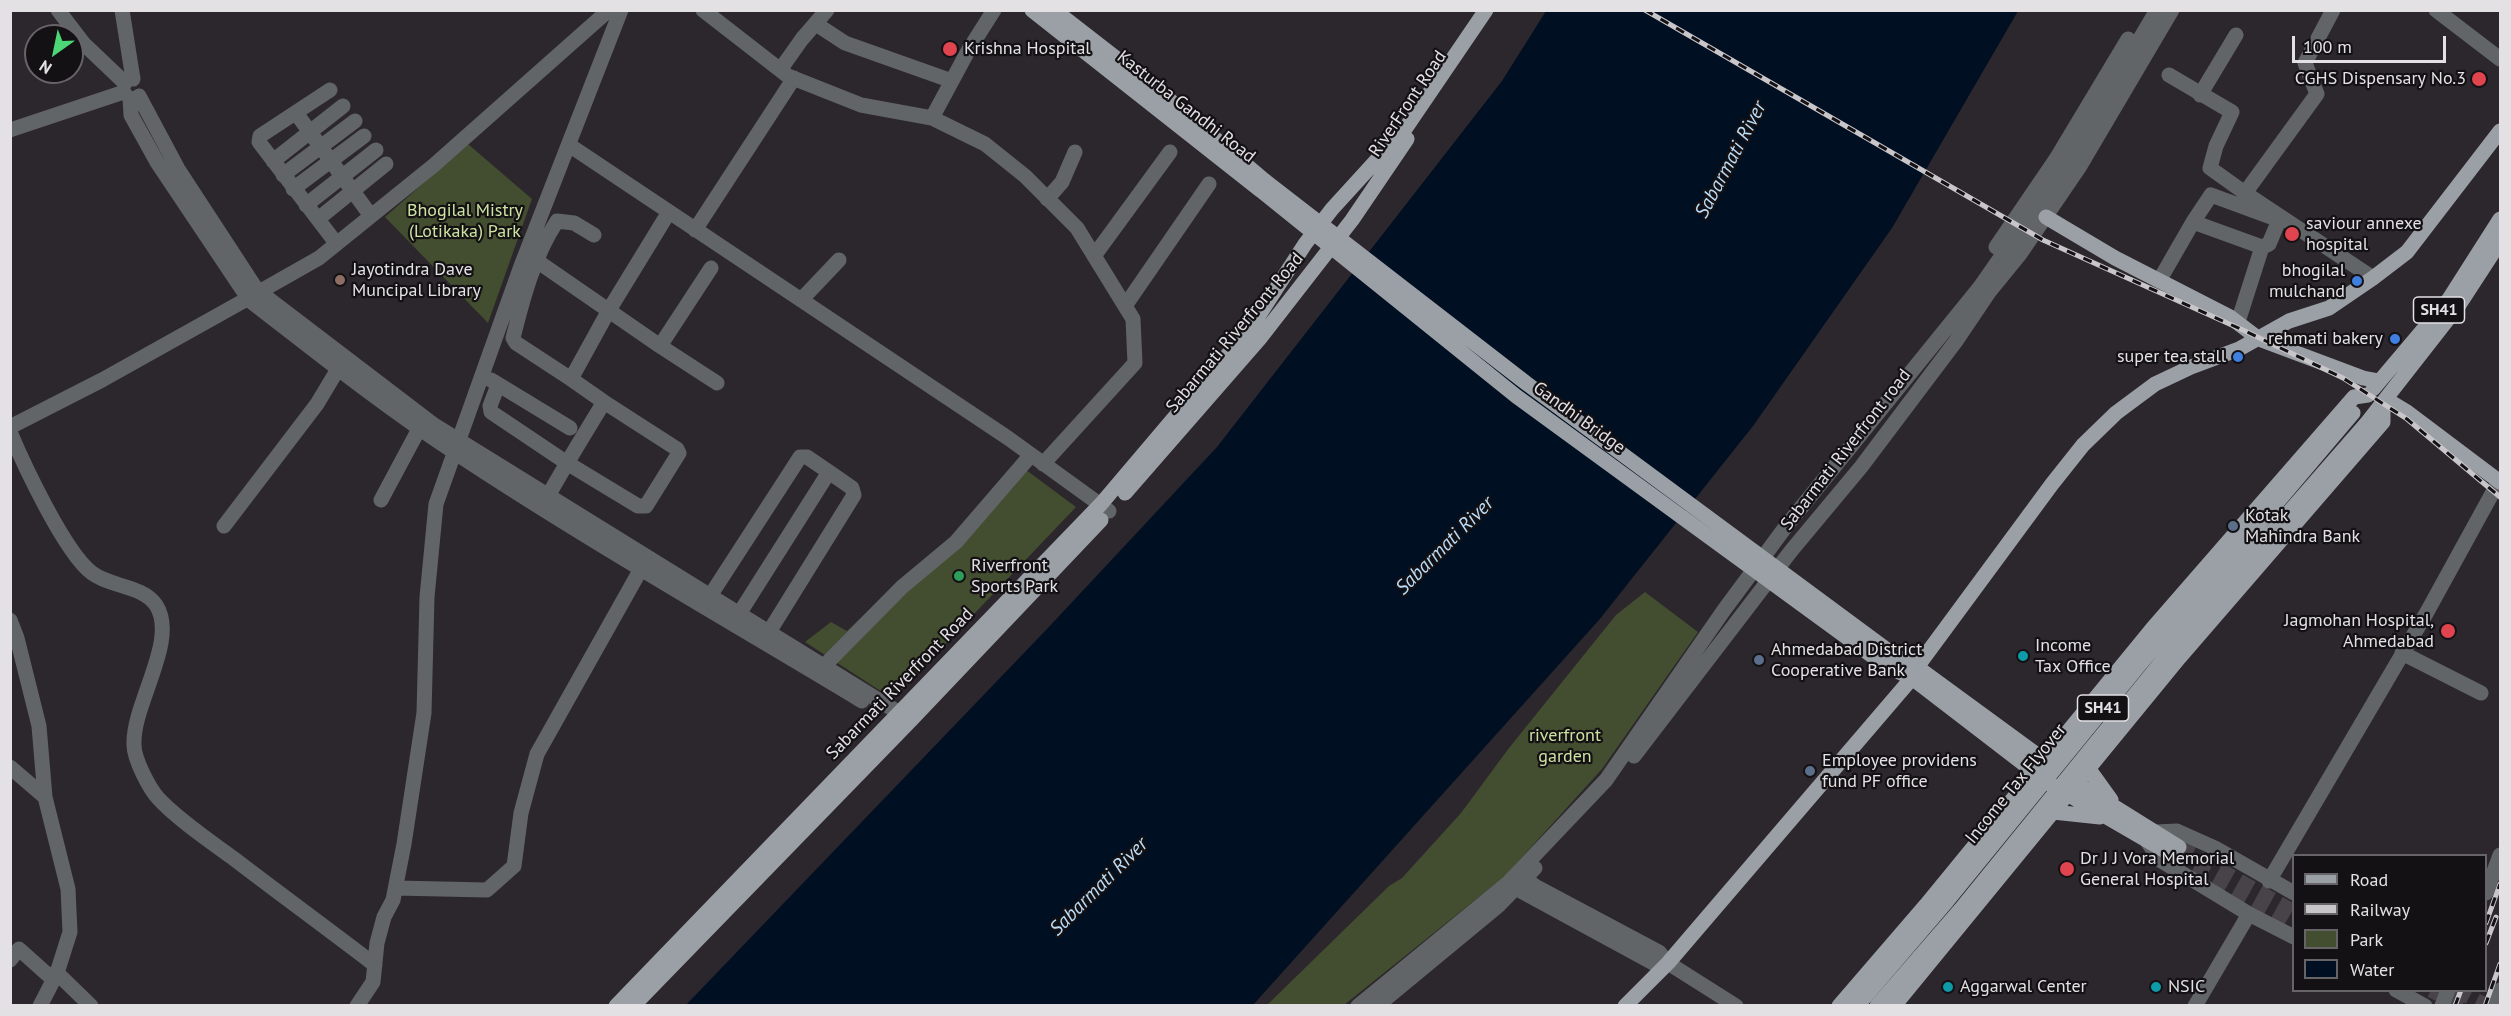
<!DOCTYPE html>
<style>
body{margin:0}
#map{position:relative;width:2511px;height:1016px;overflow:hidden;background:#2c272d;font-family:"PT Sans",sans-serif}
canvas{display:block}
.frame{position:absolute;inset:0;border:12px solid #e4e1e5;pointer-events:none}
.legend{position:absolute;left:2292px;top:854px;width:195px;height:138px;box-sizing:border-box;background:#131114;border:2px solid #676468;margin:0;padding:8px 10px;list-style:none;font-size:18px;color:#e4e1e5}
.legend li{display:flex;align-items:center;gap:12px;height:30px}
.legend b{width:30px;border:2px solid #676468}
.north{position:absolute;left:24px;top:24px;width:60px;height:60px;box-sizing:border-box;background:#131114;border:2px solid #676468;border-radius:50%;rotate:213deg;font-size:16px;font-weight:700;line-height:24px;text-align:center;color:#e4e1e5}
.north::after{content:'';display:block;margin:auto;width:21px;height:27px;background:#4dd676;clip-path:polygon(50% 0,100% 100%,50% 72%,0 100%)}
.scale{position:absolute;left:2292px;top:36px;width:154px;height:27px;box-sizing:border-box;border:3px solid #e4e1e5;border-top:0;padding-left:8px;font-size:18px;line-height:21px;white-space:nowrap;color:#e4e1e5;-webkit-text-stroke:4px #131114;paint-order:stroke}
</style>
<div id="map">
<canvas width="2511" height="1016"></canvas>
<div class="frame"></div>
<ul class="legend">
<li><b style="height:8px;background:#9ba0a6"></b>Road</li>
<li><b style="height:8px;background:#c9c6ca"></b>Railway</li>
<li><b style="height:16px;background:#434d2f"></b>Park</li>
<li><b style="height:16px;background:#000f21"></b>Water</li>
</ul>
<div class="north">N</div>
<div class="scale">100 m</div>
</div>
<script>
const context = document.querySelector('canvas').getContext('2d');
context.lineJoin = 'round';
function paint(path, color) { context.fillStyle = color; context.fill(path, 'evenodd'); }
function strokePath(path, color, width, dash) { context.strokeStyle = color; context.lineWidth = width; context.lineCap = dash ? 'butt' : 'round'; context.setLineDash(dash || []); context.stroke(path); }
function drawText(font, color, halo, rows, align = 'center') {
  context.font = font + ' "PT Sans",sans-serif'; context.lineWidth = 4.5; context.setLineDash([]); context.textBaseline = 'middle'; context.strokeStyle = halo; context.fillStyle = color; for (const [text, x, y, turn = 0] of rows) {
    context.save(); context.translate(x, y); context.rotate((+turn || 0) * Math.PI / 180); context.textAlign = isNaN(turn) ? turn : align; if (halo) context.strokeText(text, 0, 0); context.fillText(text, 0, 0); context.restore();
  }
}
paint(new Path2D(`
 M468,144l64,55 -44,124 -103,-106z
 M1018,464l58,43 -183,192 -88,-57 26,-20 16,9 50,-48 63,-52z
 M1645,592l53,40 -96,137 -97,107 -161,129 -78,1 123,-120 13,-8 59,-65 48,-65 107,-133z`), '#434d2f');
paint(new Path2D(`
 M1546,11h472l-126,217 -139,198 -154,194 -346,385 -568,1 362,-377 170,-182 285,-366z`), '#000f21');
strokePath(new Path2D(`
 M2179,847l115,65
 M2174,856l120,68
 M2431,990l31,16
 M2456,990l31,16`), '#484349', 15, [15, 8]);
strokePath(new Path2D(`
 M58,10l26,34 41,39
 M122,10l11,69
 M703,10l85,66 73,29 71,13 53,26 40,32 52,52 56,91 2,44 -92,101
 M2333,10l-28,53 12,31 -72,99 128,85
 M2436,10l64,49
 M816,24l29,19 107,38
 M780,70l22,-31 25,-29
 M2169,75l63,37 -16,34 -6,22 35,25
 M330,90l-70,46 -1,6 77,101
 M2200,95l36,-60
 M139,96l39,73 79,121
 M130,98l1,17 26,47 89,133
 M296,113l75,103
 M932,118l36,-67 26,-41
 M10,130l114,-38
 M569,145l439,293 101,73
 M273,161l70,-55
 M283,175l72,-54
 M293,189l71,-53
 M1047,199l15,-17 13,-30
 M306,205l70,-55
 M318,219l68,-55
 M2193,222l69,25
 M695,230l99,-152
 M1996,247l60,-88 72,-120
 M1094,256l76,-104
 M537,261l123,85 51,-78
 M2159,281l34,-59 18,-27 68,25 -10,24 -7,3 -24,75
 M259,292l60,-34 114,-92 176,-156
 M260,294l-1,7 -4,2 -6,-2 -3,-4 4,-8 7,1 177,135 475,294
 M801,300l38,-40
 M253,303c66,51 131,103 201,149 133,88 272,167 408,249
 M1125,306l84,-122
 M660,346l57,37
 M571,379l-55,-36 -3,-5c10,-40 21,-82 44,-117l17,2 20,12
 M491,380l79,48
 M498,385l-8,21 1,6 76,51 71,43h8l33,-53 -2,-4 -73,-47c-19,31 -38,62 -56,94
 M604,402l-33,-23 38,-69 60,-98
 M10,427l92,-47 145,-81
 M10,432c14,33 55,121 82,141 18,14 50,12 64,32 23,35 -24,99 -22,140 0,14 15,43 24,53 18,20 53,44 75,60 47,36 95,71 142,107
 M381,500l38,-71
 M224,526l93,-122 21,-35
 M710,596l90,-139h7l22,15 -90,142
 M10,620l7,18 22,88 6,71 23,92 2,43 -13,41 -9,2 -29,-26 -9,11
 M769,632l85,-137 -2,-7 -23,-16
 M2402,653l79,40
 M824,666l78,-79 54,-45 75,-87
 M1634,756l157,-205 70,-84 95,-126 33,-49 31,-38 60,-88 92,-156
 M10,767l35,30
 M2156,832l21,-1 38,17 79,45
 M2147,841l13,19 89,54 45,23
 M1519,874l16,12 124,66 9,11 68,43
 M2269,881l158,-269 72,-131
 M1509,883l8,6 136,74h15
 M396,888l91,2 27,-24 7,-53 16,-59 109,-194
 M2486,893l14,-38
 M2396,990l29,16
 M40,1006l17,-33 34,33
 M357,1006l16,-24 4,-39 7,-26 9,-17 11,-56 20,-131 3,-116 9,-93 85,-238 100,-256
 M1358,1006l151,-124 97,-102 118,-170 63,-85 193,-238 83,-119 94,-158
 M1377,1006l121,-100 37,-38
 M2195,1006l54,-92
 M2442,1006l6,-16
 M2494,1006l6,-16`), '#626568', 15);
strokePath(new Path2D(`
 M1032,10l227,179
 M1054,10l112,87 99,84
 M2046,217l69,41 115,59 29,22 104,39 16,3
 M2373,389l76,-90 51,-80
 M2387,400l20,12 93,70
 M2366,424l93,-119 41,-63
 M1125,493l136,-156 91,-117 55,-81
 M1894,655l23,12 134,98
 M1886,666l26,12 138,106 124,72
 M1917,667l135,-183 31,-39 33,-32 39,-29 36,-17 48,-18 50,-28 40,-13 44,-30 34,-26 93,-121
 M2088,768l23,32
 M2070,779l109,68
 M2053,812l47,5
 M616,1006l485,-502 151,-178 53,-82 27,-35 73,-80 81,-119
 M633,1006l278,-286 190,-200
 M1625,1006l43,-43 244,-285
 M1839,1006l87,-101 226,-276 202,-232 14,-2
 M1894,1006l285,-348 204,-236v-17`), '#9ba0a6', 15);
const rail = new Path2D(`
 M1645,10l398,230 202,91 98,47 64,41 93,78
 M2486,923l14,-39
 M2486,943l10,-26
 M2455,1006l6,-16
 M2485,1006l15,-42`);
strokePath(rail, '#c9c6ca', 5);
strokePath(rail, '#131114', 3, [9]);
strokePath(new Path2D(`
 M1265,181l261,202 368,272
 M1259,189l257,207 370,270
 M1857,1006l90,-105 193,-237 213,-251
 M1877,1006l84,-97 241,-297 164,-188`), '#9ba0a6', 15);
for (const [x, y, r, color] of [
 [950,49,8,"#e0444e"],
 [2479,79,8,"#e0444e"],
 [2292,234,8,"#e0444e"],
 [340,280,6,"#8d6e63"],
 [2357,281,6,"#3f7fe0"],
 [2395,339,6,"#3f7fe0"],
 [2238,357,6,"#3f7fe0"],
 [2233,526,6,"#5c6f8a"],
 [959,576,6,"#2e9e5b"],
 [2448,631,8,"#e0444e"],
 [2023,656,6,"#0f9aa8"],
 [1759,660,6,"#5c6f8a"],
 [1810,771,6,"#5c6f8a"],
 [2067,869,8,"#e0444e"],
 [1948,987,6,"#0f9aa8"],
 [2156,987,6,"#0f9aa8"]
]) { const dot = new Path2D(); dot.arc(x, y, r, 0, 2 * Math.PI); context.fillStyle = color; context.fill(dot); strokePath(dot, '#131114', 2); }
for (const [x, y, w] of [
 [2439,310,51],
 [2103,708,51]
]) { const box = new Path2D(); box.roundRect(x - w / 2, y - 13, w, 26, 4.5); context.fillStyle = '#131114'; context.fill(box); strokePath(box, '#e4e1e5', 1.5); }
drawText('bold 16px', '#e4e1e5', null, [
 ["SH41",2439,310],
 ["SH41",2103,708]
]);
drawText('18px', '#e4e1e5', '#131114', [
 ["Krishna Hospital",964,49],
 ["CGHS Dispensary No.3",2466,79,"right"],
 ["saviour annexe",2306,224],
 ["hospital",2306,245],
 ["Jayotindra Dave",352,270],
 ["Muncipal Library",352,291],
 ["bhogilal",2345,271,"right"],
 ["mulchand",2345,292,"right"],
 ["rehmati bakery",2383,339,"right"],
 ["super tea stall",2226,357,"right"],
 ["Kotak",2245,516],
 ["Mahindra Bank",2245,537],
 ["Riverfront",971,566],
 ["Sports Park",971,587],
 ["Jagmohan Hospital,",2434,621,"right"],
 ["Ahmedabad",2434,642,"right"],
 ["Income",2035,646],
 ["Tax Office",2035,667],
 ["Ahmedabad District",1771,650],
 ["Cooperative Bank",1771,671],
 ["Employee providens",1822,761],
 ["fund PF office",1822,782],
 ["Dr J J Vora Memorial",2080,859],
 ["General Hospital",2080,880],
 ["Aggarwal Center",1960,987],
 ["NSIC",2168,987]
], 'left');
drawText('18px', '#e4e1e5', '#131114', [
 ["RiverFront Road",1408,104,-56],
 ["Kasturba Gandhi Road",1186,107,38],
 ["Sabarmati Riverfront Road",1235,333,-50],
 ["Gandhi Bridge",1579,418,36],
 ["Sabarmati Riverfront road",1846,450,-52],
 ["Sabarmati Riverfront Road",900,684,-46],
 ["Income Tax Flyover",2016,784,-51]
]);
drawText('18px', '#cde3a1', '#131114', [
 ["Bhogilal Mistry",465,211],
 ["(Lotikaka) Park",465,232],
 ["riverfront",1565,736],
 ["garden",1565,757]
]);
drawText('italic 20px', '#badcf9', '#131114', [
 ["Sabarmati River",1731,160,-62],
 ["Sabarmati River",1445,546,-45],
 ["Sabarmati River",1099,887,-45]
]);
</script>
